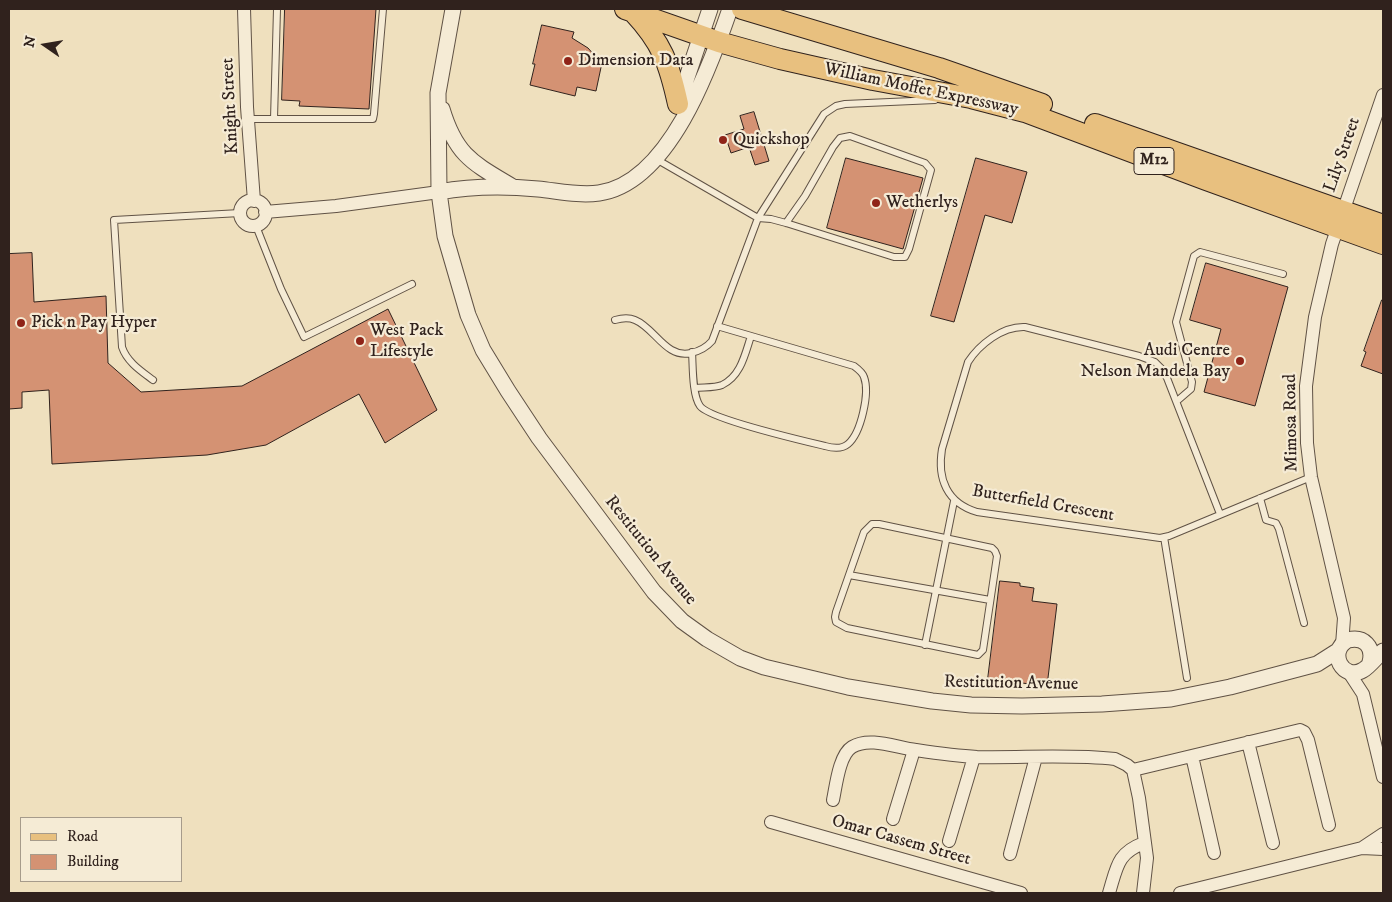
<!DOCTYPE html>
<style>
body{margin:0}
#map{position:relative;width:1392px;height:902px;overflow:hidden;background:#efe0be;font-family:"IM FELL DW Pica",serif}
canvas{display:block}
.frame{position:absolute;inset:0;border:10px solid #30221d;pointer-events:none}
.legend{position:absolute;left:20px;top:817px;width:162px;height:65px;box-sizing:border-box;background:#f5ebd5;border:1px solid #a69b8b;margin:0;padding:6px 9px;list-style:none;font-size:15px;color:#30221d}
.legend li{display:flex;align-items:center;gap:10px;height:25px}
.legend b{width:25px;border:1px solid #a69b8b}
.north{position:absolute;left:20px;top:20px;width:50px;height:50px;-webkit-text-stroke:4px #f5ebd5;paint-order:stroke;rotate:283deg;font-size:14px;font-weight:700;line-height:20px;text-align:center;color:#30221d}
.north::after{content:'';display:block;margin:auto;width:18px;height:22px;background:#30221d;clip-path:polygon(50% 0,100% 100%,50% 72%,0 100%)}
</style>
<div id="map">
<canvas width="1392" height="902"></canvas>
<div class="frame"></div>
<ul class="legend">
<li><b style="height:6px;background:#e8c07f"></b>Road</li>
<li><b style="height:14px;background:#d49273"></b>Building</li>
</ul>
<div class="north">N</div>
</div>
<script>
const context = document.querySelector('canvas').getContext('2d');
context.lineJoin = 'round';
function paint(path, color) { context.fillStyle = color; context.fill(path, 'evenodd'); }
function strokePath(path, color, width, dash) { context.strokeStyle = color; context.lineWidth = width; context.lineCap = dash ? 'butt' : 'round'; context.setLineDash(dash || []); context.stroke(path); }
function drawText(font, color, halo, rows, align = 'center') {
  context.font = font + ' "IM FELL DW Pica",serif'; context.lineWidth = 4.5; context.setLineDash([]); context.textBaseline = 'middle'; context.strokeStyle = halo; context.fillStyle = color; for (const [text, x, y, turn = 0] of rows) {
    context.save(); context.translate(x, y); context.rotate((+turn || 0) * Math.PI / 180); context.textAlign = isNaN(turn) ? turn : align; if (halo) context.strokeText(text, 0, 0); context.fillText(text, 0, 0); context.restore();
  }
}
const building = new Path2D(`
 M285,9h91l-7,100 -70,-3 1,-5 -18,-1z
 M542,25l32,7 -2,6 16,10 8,9 7,1 -7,33 -19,-4 -2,9 -45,-11 5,-21h-2z
 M754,112l15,49 -14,4 -6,-18 -18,6 -6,-18 19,-6 -4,-13z
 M846,158l77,20 -20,71 -76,-21z
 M976,158l51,14 -15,51 -27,-8 -31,107 -23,-6z
 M32,253l2,49 72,-6 2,67 33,29 101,-6 146,-77 49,101 -52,33 -26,-49 -93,51 -59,10 -155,9 -3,-74 -27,2v16l-13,1v-155z
 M1206,263l82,24 -33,119 -51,-14 17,-63 -31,-9z
 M1382,300h1v74l-22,-8 5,-14 -2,-1z
 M1000,581l20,2v3l14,2 -2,13 25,3 -10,82 -59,-7z`);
paint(building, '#d49273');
strokePath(building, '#30221d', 1);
const service = new Path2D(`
 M248,119h26l3,-110
 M274,119h99l1,-5 9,-105
 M656,159l102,59 13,1 15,4 108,34h11l4,-8 22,-79 -6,-7 -75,-27 -10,2 -7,9 -28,49 -19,27
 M256,226l25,63 23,48 108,-53
 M615,320c7,-2 13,-3 20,0 20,8 31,39 56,33 9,-2 15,-5 21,-12l46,-123 66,-104 12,-8 9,-2 90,-4
 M692,352c1,14 0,43 8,54 9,13 104,35 125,40 7,2 16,4 23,-2 13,-11 22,-51 16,-67 -1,-4 -6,-8 -10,-11l-137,-40
 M153,380c-12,-9 -26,-18 -31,-33l-8,-127 126,-7
 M695,388c8,-1 20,0 27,-3 19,-9 23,-31 29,-49
 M1177,401l14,-12 1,-7 -16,-60 18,-66 6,-4 83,22
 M1260,498l6,22 10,3 3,6 25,94
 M1220,514l-53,-136 -6,-10 -6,-6 -16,-6 -114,-29c-23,-1 -46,18 -57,35l-26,87c-5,30 5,54 35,63l183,26 9,-2 142,-59
 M872,524h7l113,24 3,3 2,5 -14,94 -5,5 -131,-27 -11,-6 -1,-5 1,-5 28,-80z
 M1164,537l23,141
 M849,575l141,25
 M925,645l29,-144`);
const minor = new Path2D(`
 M244,9l3,98 7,94
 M240 213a13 13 0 1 1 26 0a13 13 0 1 1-26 0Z
 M265,212l71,-6 103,-14
 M1342,645l2,-27 -33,-141 -4,-34 -1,-57 9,-69 17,-73 51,-149
 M1348,671l15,23 20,83
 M1248,742l25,101
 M1192,756l22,97
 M1133,770l167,-40 4,2 4,8 21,85
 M833,800c3,-14 6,-45 19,-53 18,-11 45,1 64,3 20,3 41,6 61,7 45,1 92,-3 138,2l12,6 6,5 6,28 8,60 -4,35
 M893,819l21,-69
 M771,822l250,71
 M949,841l25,-84
 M1362,848l21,-14
 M1010,854l26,-97
 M1109,893c8,-26 8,-40 35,-50
 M1180,893l182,-45 21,1`);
const tertiary = new Path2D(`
 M453,9l-15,84 1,99 6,44 23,79 15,35 25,41 31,47 115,154 28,29 25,18 33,19 24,9 84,20 84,14 39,4 51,1 80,-2 69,-5 59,-12 87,-23 22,-14
 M678,104l32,-95
 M442,109c14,47 31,54 71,78
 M439,192c33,-6 66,-6 99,-3 20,2 41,7 61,4 70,-10 111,-126 131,-184
 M1370,662c4,-15 -6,-26 -22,-22 -22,12 -4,42 15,30 6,-3 15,-15 20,-19`);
const primary = new Path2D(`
 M625,9l94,33 61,17 93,21 98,18 54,14 181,68 177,64
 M742,9l197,59 103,36
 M633,12c29,31 36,51 45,92
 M1095,124l288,101`);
strokePath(service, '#605245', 8);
strokePath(minor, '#605245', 14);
strokePath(tertiary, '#605245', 17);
strokePath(primary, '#30221d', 22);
strokePath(service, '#f5ebd5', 6);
strokePath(minor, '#f5ebd5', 12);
strokePath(tertiary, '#f5ebd5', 15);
strokePath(primary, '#e8c07f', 20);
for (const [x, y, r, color] of [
 [568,61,5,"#8f2418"],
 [723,140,5,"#8f2418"],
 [876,203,5,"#8f2418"],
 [21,323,5,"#8f2418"],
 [360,341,5,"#8f2418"],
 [1240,361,5,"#8f2418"]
]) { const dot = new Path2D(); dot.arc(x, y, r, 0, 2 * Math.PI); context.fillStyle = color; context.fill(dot); strokePath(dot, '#f5ebd5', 2); }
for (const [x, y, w] of [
 [1154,161,40]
]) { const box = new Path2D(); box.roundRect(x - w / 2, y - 13.5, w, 27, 4); context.fillStyle = '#f5ebd5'; context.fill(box); strokePath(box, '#30221d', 1); }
drawText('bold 16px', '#30221d', null, [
 ["M12",1154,161]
]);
drawText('18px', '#30221d', '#f5ebd5', [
 ["Dimension Data",578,61],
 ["Quickshop",733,140],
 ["Wetherlys",886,203],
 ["Pick n Pay Hyper",31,323],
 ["West Pack",370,331],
 ["Lifestyle",370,352],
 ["Audi Centre",1230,351,"right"],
 ["Nelson Mandela Bay",1230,372,"right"]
], 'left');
drawText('18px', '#30221d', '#f5ebd5', [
 ["William Moffet Expressway",921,90,12],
 ["Knight Street",231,106,-93],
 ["Lily Street",1343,155,-71],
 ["Mimosa Road",1292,423,-91],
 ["Butterfield Crescent",1043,504,10],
 ["Restitution Avenue",650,551,51],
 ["Restitution Avenue",1011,684,1],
 ["Omar Cassem Street",901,841,16]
]);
</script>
